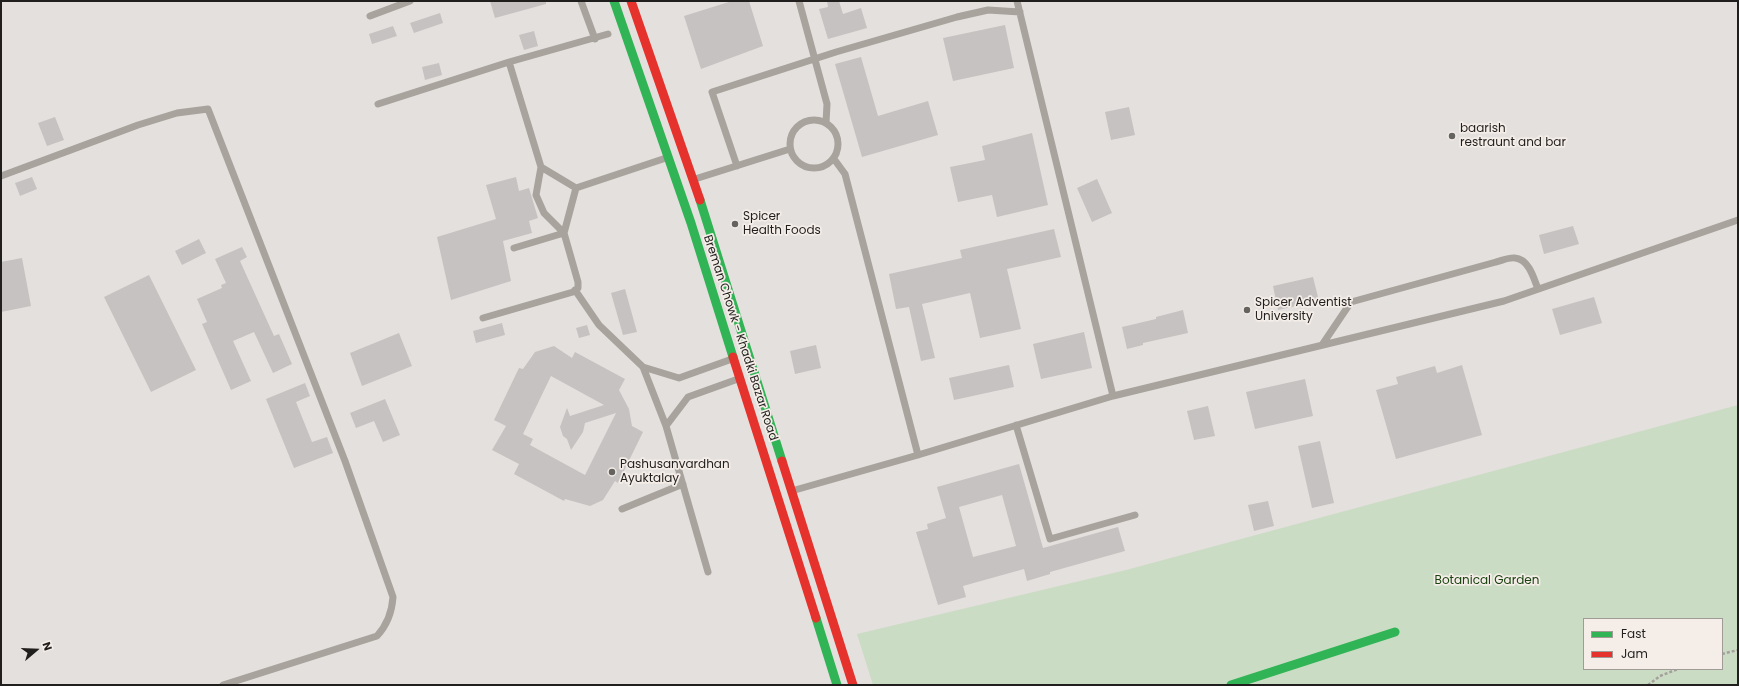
<!DOCTYPE html>
<style>
body{margin:0}
#map{position:relative;width:1739px;height:686px;overflow:hidden;background:#e4e0dd;font-family:Poppins,sans-serif}
canvas{display:block}
.frame{position:absolute;inset:0;border:2px solid #211f1d;pointer-events:none}
.legend{position:absolute;left:1583px;top:618px;width:140px;height:52px;box-sizing:border-box;background:#f4ede8;border:1px solid #a09b97;margin:0;padding:5px 7px;list-style:none;font-size:12px;color:#211f1d}
.legend li{display:flex;align-items:center;gap:8px;height:20px}
.legend b{width:20px;border:1px solid #a09b97}
.north{position:absolute;left:16px;top:630px;width:40px;height:40px;-webkit-text-stroke:3px #f4ede8;paint-order:stroke;rotate:71deg;font-size:11px;font-weight:700;line-height:16px;text-align:center;color:#211f1d}
.north::after{content:'';display:block;margin:auto;width:14px;height:18px;background:#211f1d;clip-path:polygon(50% 0,100% 100%,50% 72%,0 100%)}
</style>
<div id="map">
<canvas width="1739" height="686"></canvas>
<div class="frame"></div>
<ul class="legend">
<li><b style="height:5px;background:#30b455"></b>Fast</li>
<li><b style="height:5px;background:#e5322d"></b>Jam</li>
</ul>
<div class="north">N</div>
</div>
<script>
const context = document.querySelector('canvas').getContext('2d');
context.lineJoin = 'round';
function paint(path, color) { context.fillStyle = color; context.fill(path, 'evenodd'); }
function strokePath(path, color, width, dash) { context.strokeStyle = color; context.lineWidth = width; context.lineCap = dash ? 'butt' : 'round'; context.setLineDash(dash || []); context.stroke(path); }
function drawText(font, color, halo, rows, align = 'center') {
  context.font = font + ' Poppins,sans-serif'; context.lineWidth = 3.5; context.setLineDash([]); context.textBaseline = 'middle'; context.strokeStyle = halo; context.fillStyle = color; for (const [text, x, y, turn = 0] of rows) {
    context.save(); context.translate(x, y); context.rotate((+turn || 0) * Math.PI / 180); context.textAlign = isNaN(turn) ? turn : align; if (halo) context.strokeText(text, 0, 0); context.fillText(text, 0, 0); context.restore();
  }
}
paint(new Path2D(`
 M1738,405v280h-865l-16,-51 269,-64zM1584,619h138v50h-138z`), '#cbdcc4');
paint(new Path2D(`
 M490,1h56v3l-51,14z
 M732,1h17l14,45 -62,23 -17,-53z
 M827,1h12l4,13 18,-6 6,20 -39,11 -9,-30 9,-2z
 M440,13l3,10 -29,10 -4,-10z
 M1005,25l9,43 -61,13 -10,-43z
 M393,26l4,10 -25,8 -3,-10z
 M534,31l4,15 -14,4 -5,-15z
 M861,57l17,59 50,-15 10,34 -76,22 -27,-93z
 M439,63l3,12 -17,5 -3,-13z
 M1129,107l6,28 -24,5 -6,-28z
 M55,117l9,23 -17,6 -9,-23z
 M1032,133l16,72 -51,12 -5,-22 -34,7 -8,-35 35,-7 -3,-14z
 M32,177l5,12 -17,7 -5,-13z
 M516,177l3,14 10,-3 9,30 -9,3 3,12 -29,8 8,40 -60,19 -14,-63 59,-18 -10,-34z
 M1097,179l15,34 -20,9 -15,-34z
 M1573,226l6,18 -35,10 -5,-19z
 M1054,229l7,28 -54,12 14,60 -41,9 -10,-45 -48,11 13,54 -14,3 -12,-54 -13,2 -7,-35 73,-16 -2,-8z
 M199,239l7,14 -24,12 -7,-14z
 M242,247l5,10 -7,4 34,75 5,-2 13,30 -19,9 -19,-41 -21,9 18,40 -20,9 -29,-66 5,-2 -10,-23 25,-11 -1,-3 5,-2 -11,-24z
 M22,258l9,48 -30,6v-50z
 M149,275l47,95 -45,22 -47,-95z
 M1313,277l6,24 -41,9 -5,-24z
 M625,289l12,43 -14,3 -12,-42z
 M1594,297l8,26 -42,12 -8,-26z
 M1183,310l5,23 -45,10v2l-16,4 -5,-22 34,-8v-2z
 M502,323l3,12 -29,8 -3,-12z
 M587,325l3,10 -11,3 -3,-10z
 M1084,332l8,36 -51,11 -8,-35z
 M399,333l13,33 -50,20 -12,-33z
 M816,345l5,23 -26,6 -5,-23z
 M554,346l18,12 3,-6 50,27 -6,11 10,19 3,17 11,6 -25,51 -3,-2 -12,19 -13,6 -25,-7 -1,2 -50,-27 5,-10 -27,-14 14,-24 -12,-6 25,-52 4,1 12,-17zM551,376l53,29 -34,11 -3,-8 -7,19 3,9 4,3 4,11 12,-18 2,-9 31,-10 -31,62 -55,-30 3,-6 -10,-5z
 M1009,365l5,22 -60,13 -5,-22z
 M1462,365l20,70 -86,24 -20,-69 22,-6 -2,-7 39,-11 2,7z
 M1305,379l8,37 -58,13 -9,-37z
 M305,383l5,13 -14,6 16,40 15,-5 6,16 -39,15 -28,-69z
 M385,399l15,36 -17,7 -9,-21 -18,7 -6,-15z
 M1208,406l7,30 -21,4 -7,-29z
 M1320,441l14,62 -22,5 -14,-62z
 M1019,464l24,84 75,-21 7,24 -75,21v2l-23,7 -3,-12 -61,17 3,11 -28,8 -22,-73 12,-3 -1,-5 19,-6 -9,-31zM1002,495l14,51 -43,11 -14,-50z
 M1268,501l6,25 -20,5 -6,-26z`), '#c5c2c1');
strokePath(new Path2D(`
 M1722,654l16,-4
 M1648,685l12,-9 18,-7`), '#a5a09c', 2.5, [3, 2]);
strokePath(new Path2D(`
 M581,1l14,38
 M799,1l28,103 -1,19
 M1017,1l96,395
 M370,16l40,-15
 M509,62l32,105 35,21 90,-30
 M378,104l131,-42 99,-28
 M790 144a24 24 0 1 1 48 0a24 24 0 1 1-48 0Z
 M834,159l11,15 73,281
 M737,166l-25,-74 124,-40 121,-35 31,-7 32,2
 M1,176l137,-51 39,-12 31,-4 137,352 48,136c-1,15 -5,27 -16,39l-154,49
 M695,179l95,-30
 M514,248l50,-15 -20,-20 -8,-18 5,-28
 M575,290l24,35 44,42 36,11 53,-19
 M483,318l90,-26 5,-4v-6l-14,-49 12,-45
 M1322,345l29,-43 145,-40c5,-1 13,-5 19,-4 14,1 19,21 23,31
 M643,367l23,59 22,-29 50,-18
 M1016,425l34,114 85,-24
 M666,426l42,146
 M795,490l123,-35 195,-59 391,-95 234,-81
 M622,509l61,-25`), '#a8a39c', 7);
strokePath(new Path2D(`
 M614,1l77,222 42,134
 M700,200l82,261
 M816,618l21,67
 M1231,685l164,-53`), '#30b455', 9);
strokePath(new Path2D(`
 M631,1l69,199
 M733,357l83,261
 M782,461l71,224`), '#e5322d', 9);
for (const [x, y, r, color] of [
 [1452,136,4,"#656360"],
 [735,224,4,"#656360"],
 [1247,310,4,"#656360"],
 [612,472,4,"#656360"]
]) { const dot = new Path2D(); dot.arc(x, y, r, 0, 2 * Math.PI); context.fillStyle = color; context.fill(dot); strokePath(dot, '#f4ede8', 1.5); }
drawText('12px', '#211f1d', '#f4ede8', [
 ["baarish",1460,129],
 ["restraunt and bar",1460,143],
 ["Spicer",743,217],
 ["Health Foods",743,231],
 ["Spicer Adventist",1255,303],
 ["University",1255,317],
 ["Pashusanvardhan",620,465],
 ["Ayuktalay",620,479]
], 'left');
drawText('12px', '#211f1d', '#f4ede8', [
 ["Breman Chowk - Khadki Bazar Road",740,338,72]
]);
drawText('12px', '#19430f', '#f4ede8', [
 ["Botanical Garden",1487,581]
]);
</script>
